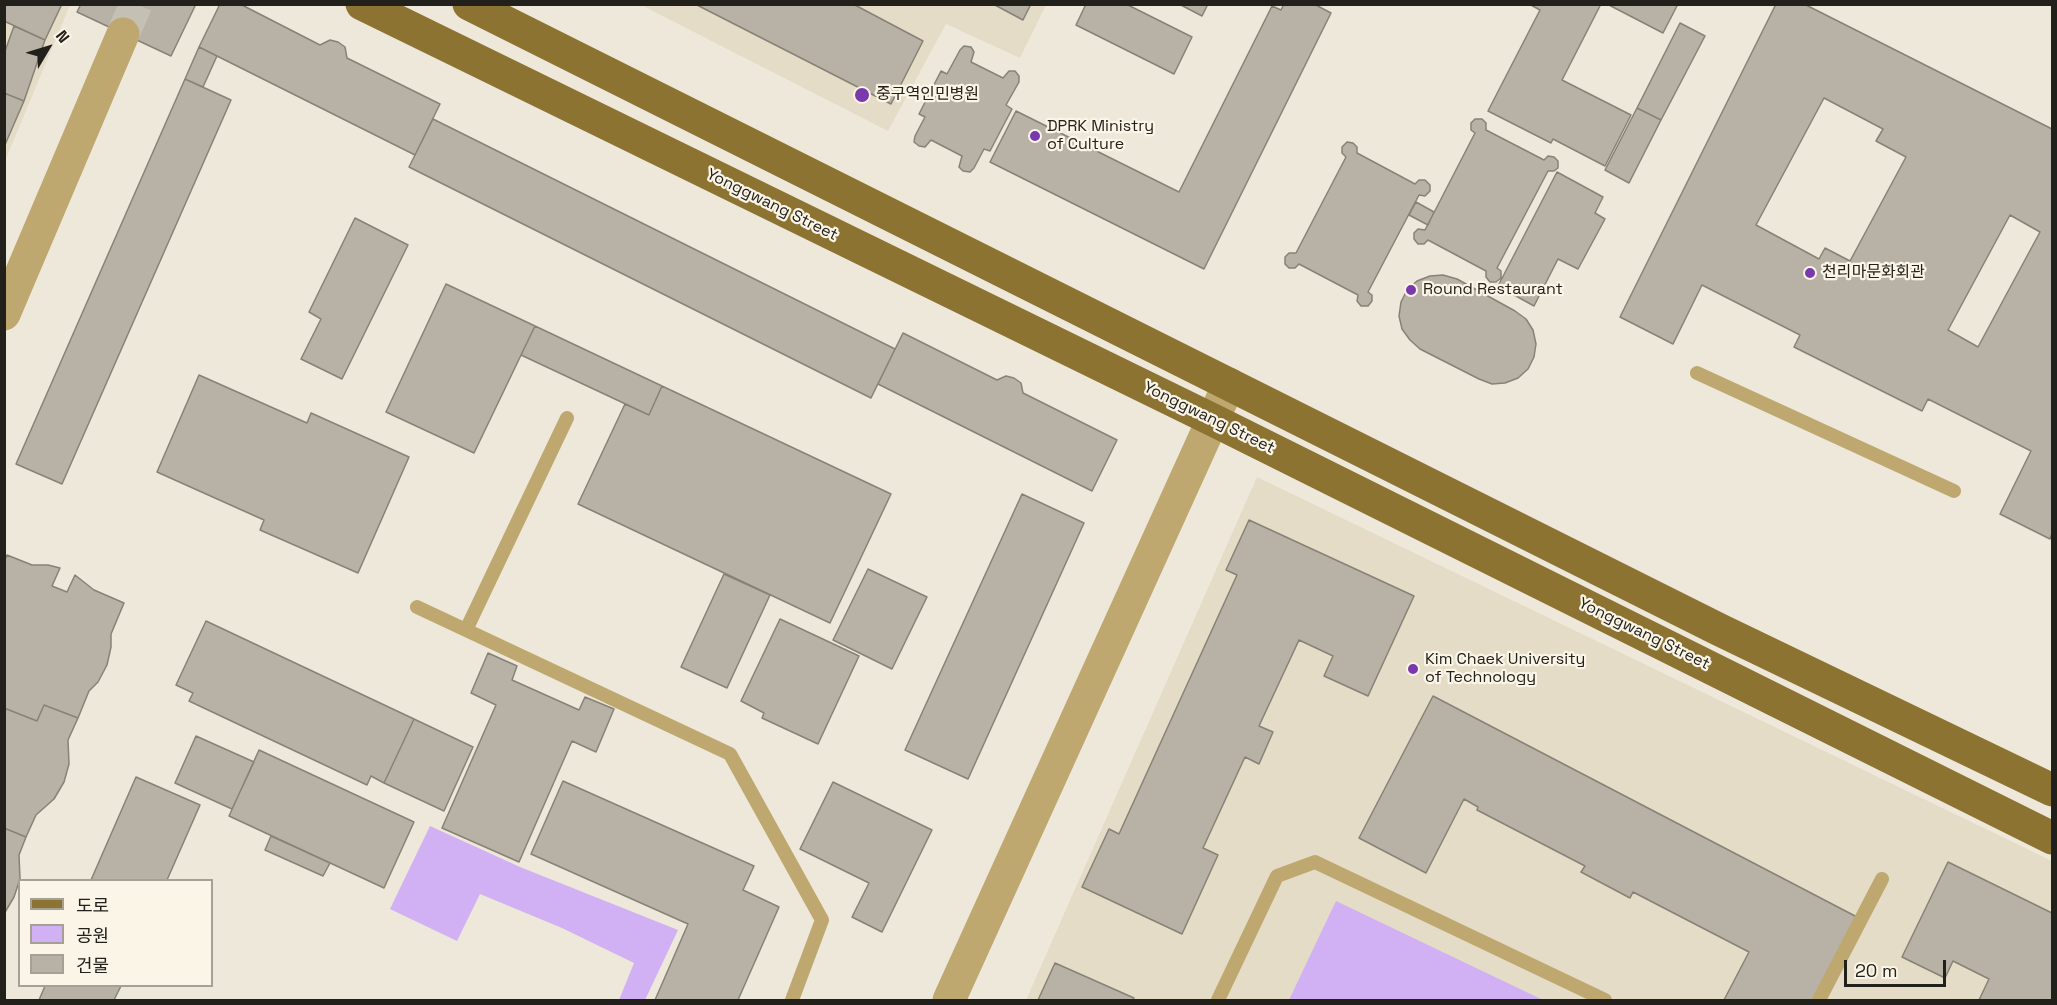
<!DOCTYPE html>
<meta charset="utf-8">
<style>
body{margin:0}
#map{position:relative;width:2057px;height:1005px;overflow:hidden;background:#eee8da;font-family:"Space Grotesk","Noto Sans KR",sans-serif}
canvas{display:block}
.frame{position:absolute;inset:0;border:6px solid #22201b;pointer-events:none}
.legend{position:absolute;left:18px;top:879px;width:195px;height:108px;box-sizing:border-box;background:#fbf5e7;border:2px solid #a4a095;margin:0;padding:8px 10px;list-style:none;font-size:18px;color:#22201b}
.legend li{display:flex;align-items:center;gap:12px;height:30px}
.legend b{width:30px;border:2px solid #a4a095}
.north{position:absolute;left:18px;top:18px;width:60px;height:60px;-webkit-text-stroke:4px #fbf5e7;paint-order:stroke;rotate:52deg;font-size:16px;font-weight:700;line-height:24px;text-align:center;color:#22201b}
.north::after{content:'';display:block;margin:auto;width:21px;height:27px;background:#22201b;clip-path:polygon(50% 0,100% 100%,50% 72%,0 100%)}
.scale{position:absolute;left:1844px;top:960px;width:102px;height:27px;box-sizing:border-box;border:3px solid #22201b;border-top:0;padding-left:8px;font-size:18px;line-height:21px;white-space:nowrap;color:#22201b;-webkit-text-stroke:4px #fbf5e7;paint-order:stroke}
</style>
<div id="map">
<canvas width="2057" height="1005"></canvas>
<div class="frame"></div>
<ul class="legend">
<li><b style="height:8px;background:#8c7332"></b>도로</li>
<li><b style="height:16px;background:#d1b0f3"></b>공원</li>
<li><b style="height:16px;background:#b7b2a5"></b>건물</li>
</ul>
<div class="north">N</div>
<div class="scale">20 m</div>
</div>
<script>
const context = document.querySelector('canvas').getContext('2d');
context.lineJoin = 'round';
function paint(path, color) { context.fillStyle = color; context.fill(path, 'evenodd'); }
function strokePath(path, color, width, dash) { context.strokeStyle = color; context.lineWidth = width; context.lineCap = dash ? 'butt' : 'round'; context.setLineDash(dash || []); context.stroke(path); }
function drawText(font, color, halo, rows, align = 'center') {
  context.font = font + ' "Space Grotesk","Noto Sans KR",sans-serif'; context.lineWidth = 4.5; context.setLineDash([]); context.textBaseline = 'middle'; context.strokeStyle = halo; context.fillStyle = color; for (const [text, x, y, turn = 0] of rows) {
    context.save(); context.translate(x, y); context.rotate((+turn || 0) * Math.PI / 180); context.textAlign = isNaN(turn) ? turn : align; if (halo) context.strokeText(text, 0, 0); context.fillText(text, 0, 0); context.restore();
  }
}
paint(new Path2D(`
 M5,5h65l-65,156z
 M641,5h405l-26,53 -74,-34 -58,107z
 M1257,477l795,384v139h-1026z`), '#e4dcc7');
paint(new Path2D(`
 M430,826l90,41 158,63 -33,70h-26l15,-37 -72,-35 -82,-34 -23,47 -67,-32z
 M1336,901l207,99h-254z`), '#d1b0f3');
const building = new Path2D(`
 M4,4h58l-17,36 -41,-19z
 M81,4h115l-25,52 -94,-44z
 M220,4h20l80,41 10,-5 8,2 7,5 2,11 93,46 -25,51 -216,-108z
 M695,4h158l70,37 -32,63z
 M993,4h38l-8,16z
 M1086,4h40l66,33 -18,37 -98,-49z
 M1179,4h29l-6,12z
 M1284,4h30l17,9 -127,256 -214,-107 26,-51 163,81 93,-186 9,4z
 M1529,4h72l-39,76 69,35 -26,51 -52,-27 -2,4 -63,-32 52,-101z
 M1607,4h71l-15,29z
 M1776,4h28l248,125v404l-2,6 -50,-25 31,-63 -103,-52 -6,12 -128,-64 6,-12 -98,-50 -29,59 -53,-27zM1824,98l59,31 -7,12 30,16 -56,104 -25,-13 -6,11 -63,-34zM2010,215l30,17 -62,115 -30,-17z
 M1680,23l25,13 -44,84 -24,-12z
 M14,26l31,14 -21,61 -20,-8v-39z
 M964,46l7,1 3,5 -3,10 32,16 6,-7h6l4,5v6l-13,23 6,4 -22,42 -6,-2 -10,19 -4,4 -7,-1 -4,-4 3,-11 -31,-16 -6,7 -6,-1 -5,-4 1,-6 10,-19 -6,-3 22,-43 6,3 13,-24z
 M199,47l18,9 -14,31 -18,-8z
 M185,79l46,21 -169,384 -46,-20z
 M4,93l20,8 -20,46z
 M1637,108l24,12 -32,63 -24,-13z
 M433,119l462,230 -24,49 -462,-231z
 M1475,119h7l4,4v7l58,30 4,-4 6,1 4,4v7l-4,3h-6l-51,97 4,3v7l-5,4h-6l-4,-5v-6l-58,-31 -4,4h-6l-4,-5v-6l4,-4 7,1 50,-97 -4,-3v-7z
 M1347,142l6,1 4,4v6l58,31 4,-4h6l5,5v6l-5,5 -6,-1 -51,97 4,3v6l-4,5h-7l-4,-5 1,-6 -59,-31 -4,4h-6l-4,-4v-7l4,-4h7l50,-96 -4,-4v-6z
 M1557,172l46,25 -8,16 10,6 -27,50 -20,-10 -24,47 -36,-20z
 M1416,202l18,10 -6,13 -19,-10z
 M355,218l53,27 -66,134 -41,-20 20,-40 -12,-7z
 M1443,275l14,4 58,32 11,8 7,11 3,14 -2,13 -6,12 -10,9 -13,5 -13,1 -13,-5 -59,-30 -10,-9 -8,-11 -3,-13 2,-14 6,-12 10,-9 13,-5z
 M446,284l89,42 -61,127 -88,-41z
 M535,326l127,60 -13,29 -128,-60z
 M903,333l94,47 9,-4 8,2 7,5 2,10 94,47 -25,51 -214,-107z
 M199,375l108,48 4,-10 98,44 -51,116 -98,-43 4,-10 -107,-48z
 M662,386l229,108 -61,129 -252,-119 47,-100 24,11z
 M1022,494l62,29 -116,256 -63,-29z
 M1249,520l165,76 -46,100 -44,-20 9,-20 -34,-16 -40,86 14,6 -14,32 -14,-7 -42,91 15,7 -36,79 -100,-47 27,-58 10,5 118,-259 -11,-5z
 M7,555l25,10h16l12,3 -8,18 15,6 8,-17 19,15 30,13 -13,31v13l-4,18 -9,17 -9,9 -11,27 -34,-13 -7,16 -33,-13v-146z
 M868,569l59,28 -35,72 -59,-29z
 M724,574l46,21 -43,93 -46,-21z
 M780,619l79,37 -41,88 -56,-26 2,-5 -23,-12z
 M206,621l208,98 -30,64 -13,-7 -4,9 -178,-84 4,-8 -17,-8z
 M488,653l29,13 -5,14 67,30 6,-13 29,12 -18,43 -24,-11 -53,121 -77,-34 54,-123 -25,-12z
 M1433,696l424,221 -44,83h-89l25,-48 -116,-60 -3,6 -49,-26 4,-6 -108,-56 1,-3 -14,-8 -38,74 -67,-35z
 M44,705l34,13 -10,22 1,24 -5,18 -10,17 -18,16 -10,22 -22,-9v-120l33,13z
 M414,719l59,28 -29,64 -60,-28z
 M196,736l58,26 -22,47 -57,-26z
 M259,750l155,72 -30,66 -155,-72z
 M136,777l64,28 -33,75h-76z
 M563,781l191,85 -11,24 36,17 -41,93h-83l33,-76 -157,-70z
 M833,782l99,48 -50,102 -30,-15 17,-34 -69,-34z
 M4,828l22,9 -7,18 1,24 -6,18 -10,17z
 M271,836l59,27 -7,13 -58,-26z
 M1948,862l104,51v87h-73l10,-21 -36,-18 -8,17 -43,-21z
 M1055,963l79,35 -1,2h-95z
 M45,986h76l-7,14h-75z`);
paint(building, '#b7b2a5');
strokePath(building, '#878276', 1.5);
strokePath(new Path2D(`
 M123,34l13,-30`), '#c5c0b4', 33, [33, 16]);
strokePath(new Path2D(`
 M1697,373l257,118
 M417,607l313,147 92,166 -30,80
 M466,630l101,-212
 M1218,1000l59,-124 38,-14 290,138
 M1819,1000l63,-121`), '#bea870', 14);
strokePath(new Path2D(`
 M4,314l119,-280
 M949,1000l280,-616`), '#bea870', 33);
strokePath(new Path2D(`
 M362,4l851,416 839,418
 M469,4l1251,626 332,160`), '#8c7332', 33);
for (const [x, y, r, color] of [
 [862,95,8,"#7938ac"],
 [1035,136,6,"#7938ac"],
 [1810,273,6,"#7938ac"],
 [1411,290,6,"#7938ac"],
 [1413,669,6,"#7938ac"]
]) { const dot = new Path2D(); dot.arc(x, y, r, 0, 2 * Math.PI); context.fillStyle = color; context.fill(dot); strokePath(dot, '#fbf5e7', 2); }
drawText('16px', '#22201b', '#fbf5e7', [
 ["중구역인민병원",876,95],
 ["DPRK Ministry",1047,127],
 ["of Culture",1047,145],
 ["천리마문화회관",1822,273],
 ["Round Restaurant",1423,290],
 ["Kim Chaek University",1425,660],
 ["of Technology",1425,678]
], 'left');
drawText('16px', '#22201b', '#fbf5e7', [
 ["Yonggwang Street",772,205,26],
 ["Yonggwang Street",1209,418,26],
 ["Yonggwang Street",1644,634,26]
]);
</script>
